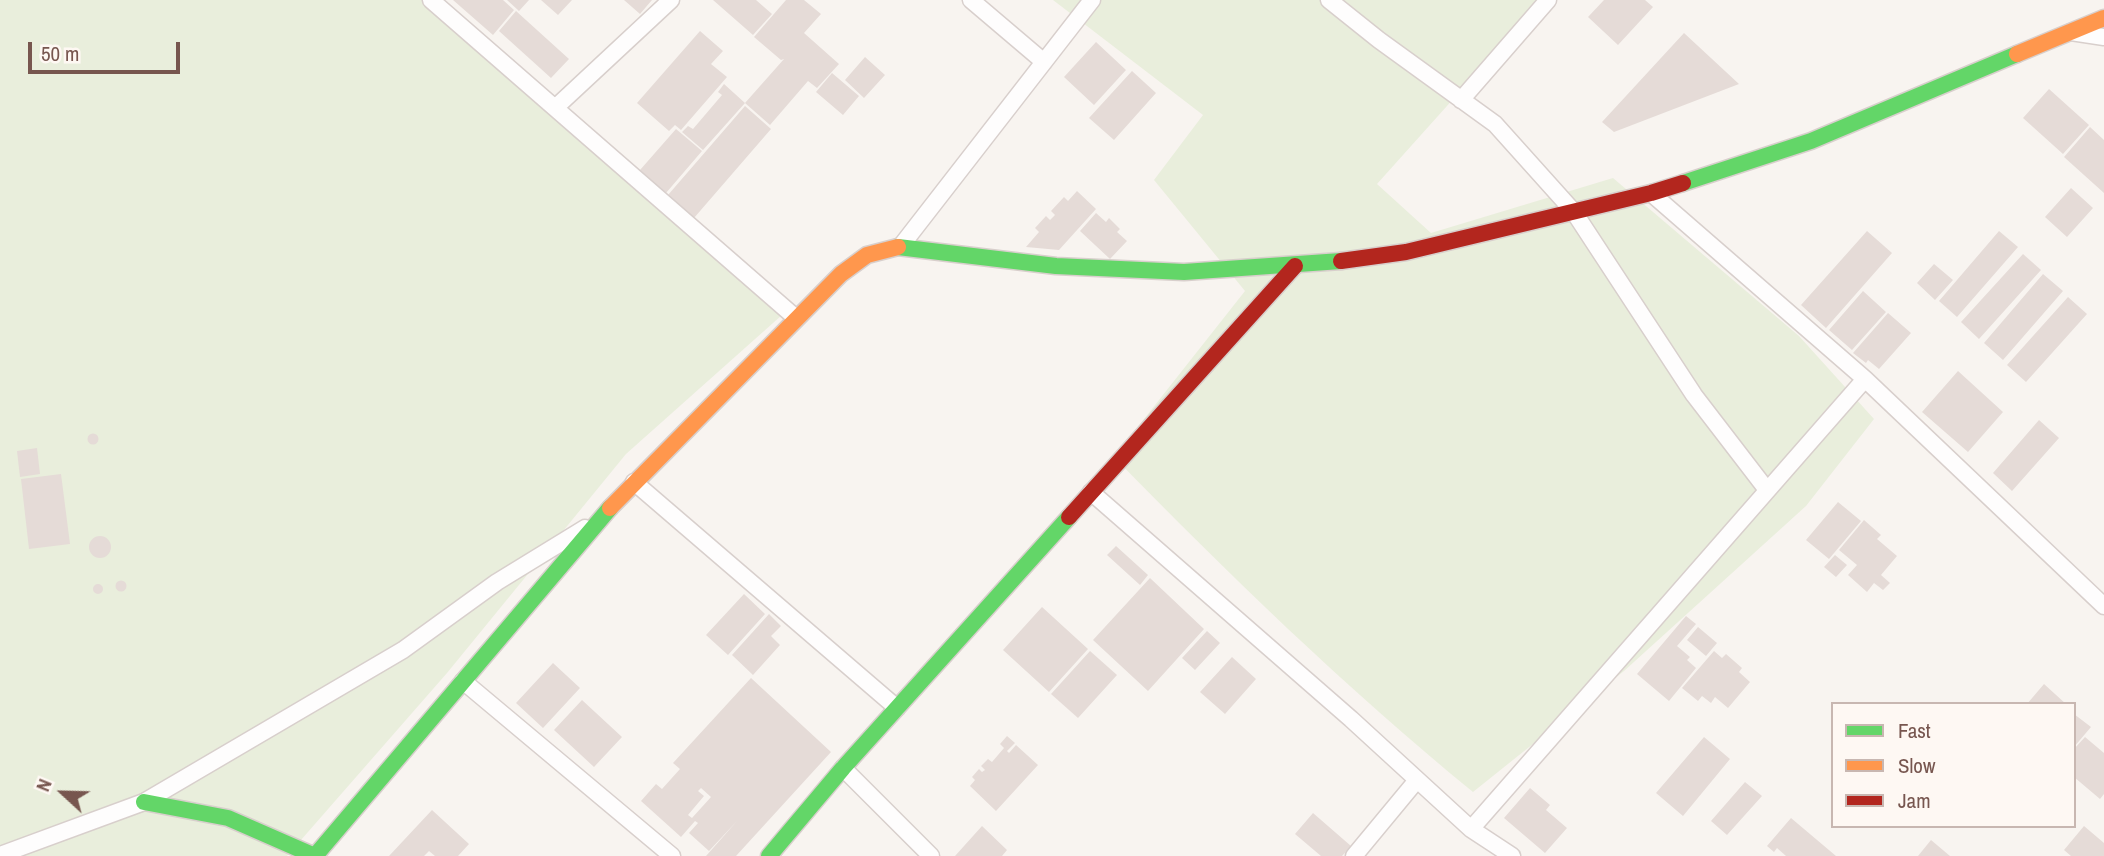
<!DOCTYPE html>
<style>
body{margin:0}
#map{position:relative;width:2104px;height:856px;overflow:hidden;background:#f8f4f0;font-family:"Archivo Narrow",sans-serif}
canvas{display:block}
.legend{position:absolute;left:1831px;top:702px;width:245px;height:126px;box-sizing:border-box;background:#fef8f3;border:2px solid #c8b7b1;margin:0;padding:9px 12px;list-style:none;font-size:21px;color:#77564f}
.legend li{display:flex;align-items:center;gap:14px;height:35px}
.legend b{width:35px;border:2px solid #c8b7b1}
.north{position:absolute;left:28px;top:758px;width:70px;height:70px;-webkit-text-stroke:5px #fef8f3;paint-order:stroke;rotate:292deg;font-size:19px;font-weight:700;line-height:28px;text-align:center;color:#77564f}
.north::after{content:'';display:block;margin:auto;width:24px;height:32px;background:#77564f;clip-path:polygon(50% 0,100% 100%,50% 72%,0 100%)}
.scale{position:absolute;left:28px;top:42px;width:152px;height:32px;box-sizing:border-box;border:4px solid #77564f;border-top:0;padding-left:9px;font-size:21px;line-height:24px;white-space:nowrap;color:#77564f;-webkit-text-stroke:5px #fef8f3;paint-order:stroke}
</style>
<div id="map">
<canvas width="2104" height="856"></canvas>
<ul class="legend">
<li><b style="height:9px;background:#63d668"></b>Fast</li>
<li><b style="height:9px;background:#ff974d"></b>Slow</li>
<li><b style="height:9px;background:#b3261e"></b>Jam</li>
</ul>
<div class="north">N</div>
<div class="scale">50 m</div>
</div>
<script>
const context = document.querySelector('canvas').getContext('2d');
context.lineJoin = 'round';
function paint(path, color) { context.fillStyle = color; context.fill(path, 'evenodd'); }
function strokePath(path, color, width, dash) { context.strokeStyle = color; context.lineWidth = width; context.lineCap = dash ? 'butt' : 'round'; context.setLineDash(dash || []); context.stroke(path); }
paint(new Path2D(`
 M0,0h423l359,315 -156,139 -179,219 -160,183h-287z
 M1053,0h489l-165,184 54,49 182,-55 186,158 75,83 -68,87 -182,165 -151,121c-127,-104 -245,-218 -359,-335l131,-166 -91,-111 49,-65z`), '#e9eedc');
paint(new Path2D(`
 M453,0h50l11,10 -21,25z
 M507,0h22l-10,11z
 M541,0h31l-14,15z
 M624,0h28l-12,14z
 M713,0h43l16,14 -19,21z
 M786,0h18l17,14 -17,19 35,31 -22,24 -9,-7 -38,44 -25,-22 39,-44 -3,1 -27,-23z
 M1604,0h41l8,7 -35,38 -30,-28z
 M516,11l53,48 -18,19 -52,-47z
 M700,31l23,20 -12,13 16,13 -46,53 -6,-5 -6,6 -32,-28z
 M1684,33l55,51 -125,48 -12,-10z
 M1096,42l30,28 -32,35 -30,-28z
 M865,57l20,18 -21,23 -19,-18z
 M1132,71l24,22 -42,47 -25,-22z
 M832,73l27,23 -16,19 -27,-23z
 M724,84l21,19 -42,47 -21,-18 6,-6 5,3 29,-34 -4,-3z
 M2049,89l40,36 -26,29 -40,-36z
 M745,106l26,23 -77,89 -26,-23z
 M2090,127l14,13v53l-40,-36z
 M676,129l26,22 -36,42 -26,-23z
 M2071,188l22,20 -26,29 -22,-20z
 M1077,191l19,18 -37,41 -33,-3 13,-15 -4,-4 11,-12 4,4 5,-5 -4,-4 13,-14 4,4z
 M1096,213l10,9 3,-4 11,11 -3,3 10,9 -17,18 -30,-28z
 M1867,231l25,22 -66,75 -25,-23z
 M1999,231l19,16 -61,70 -18,-16z
 M2023,254l18,16 -62,69 -18,-17z
 M1934,264l19,16 -18,20 -18,-17z
 M2043,274l20,17 -60,69 -19,-17z
 M1863,291l23,21 -34,38 -23,-20z
 M2068,297l19,17 -61,68 -19,-17z
 M1888,313l23,20 -32,36 -11,-9 -2,3 -13,-10z
 M1958,371l45,41 -35,40 -46,-40z
 M2039,420l20,18 -47,53 -19,-18z
 M87.5 439a5.5 5.5 0 1 1 11 0a5.5 5.5 0 1 1-11 0Z
 M37,448l3,26 -20,3 -3,-26z
 M61,474l9,70 -41,5 -8,-70z
 M1838,502l23,19 -32,38 -23,-19z
 M1864,520l17,15 -4,4 20,17 -16,19 9,8 -7,7 -9,-7 -7,9 -19,-17 9,-10 -18,-15z
 M89 547a11 11 0 1 1 22 0a11 11 0 1 1-22 0Z
 M1116,546l32,29 -8,10 -33,-30z
 M1835,555l12,10 -11,12 -12,-10z
 M1150,578l54,51 -56,62 -55,-51z
 M115.5 586a5.5 5.5 0 1 1 11 0a5.5 5.5 0 1 1-11 0Z
 M93 589a5 5 0 1 1 10 0a5 5 0 1 1-10 0Z
 M744,594l21,20 -37,41 -22,-20z
 M1042,607l46,42 -39,43 -46,-42z
 M769,614l12,12 -10,10 9,9 -27,30 -21,-20z
 M1686,616l10,8 -19,22 13,11 -3,3 9,8 -27,33 -32,-27z
 M1698,627l19,16 -11,13 -19,-16z
 M1207,631l13,12 -25,27 -13,-12z
 M1090,651l27,24 -39,43 -27,-24z
 M1714,651l8,7 4,-4 16,14 -3,4 11,10 -22,26 -13,-11 -4,6 -9,-7 -4,5 -16,-13z
 M1232,657l24,22 -31,35 -25,-22z
 M553,663l27,25 -37,40 -27,-25z
 M751,678l80,74 -95,104h-30l31,-35 -28,30 -20,-18 9,-10 -3,-2 -14,16 -40,-36 15,-17 6,5 18,-20 -7,-6zM701,788l10,9 -19,21 -4,-3 16,-19 -6,-5z
 M2044,684l22,20h-39z
 M582,700l40,37 -28,30 -40,-37z
 M2074,714l17,13 -17,20z
 M1007,736l8,7 -8,8 2,2 7,-8 22,20 -42,46 -26,-25 5,-6 -3,-3 7,-8 3,3 3,-2 -4,-4 7,-7 4,3 12,-14 -4,-4z
 M1704,737l26,22 -47,57 -27,-23z
 M2085,737l19,16v41l-4,5 -26,-22v-28z
 M1745,782l17,14 -35,39 -16,-14z
 M1530,788l20,17 -4,5 21,18 -22,25 -41,-35z
 M432,810l37,34 -11,12h-23l-6,-5 -5,5h-35z
 M1313,813l38,33 -9,10h-21l-26,-22z
 M1791,818l45,38h-50l-9,-8 -3,4 -7,-6z
 M982,826l25,24 -5,6h-47z
 M2084,826l20,17v13h-33l-7,-6z
 M1931,840l19,16h-32z`), '#e5dbd7');
const street = new Path2D(`
 M431,0l365,318
 M971,0l73,62
 M1329,0l50,40 116,84 79,88 120,183 73,95
 M2071,32l33,5
 M1461,100l87,-100
 M555,108l116,-108
 M1651,193l214,186 239,227
 M901,246l191,-246
 M634,482l263,226
 M1091,492l260,227 120,110 41,27
 M463,681l209,175
 M843,768l88,88
 M1471,829l394,-450
 M0,855l144,-53 259,-152 94,-68 88,-54
 M1354,856l63,-76`);
const fast = new Path2D(`
 M1683,183l128,-42 206,-87
 M898,247l158,19 128,6 157,-11
 M144,802l84,16 87,38 295,-348
 M769,856l74,-88 226,-251`);
const slow = new Path2D(`
 M2017,54l87,-36
 M610,508l231,-234 26,-19 31,-8`);
const jam = new Path2D(`
 M1341,261l65,-9 245,-59 32,-10
 M1069,517l226,-251`);
strokePath(street, '#d8cfcc', 19);
strokePath(fast, '#d8cfcc', 19);
strokePath(slow, '#d8cfcc', 19);
strokePath(jam, '#d8cfcc', 19);
strokePath(street, '#fefdfd', 16);
strokePath(fast, '#63d668', 16);
strokePath(slow, '#ff974d', 16);
strokePath(jam, '#b3261e', 16);
</script>
